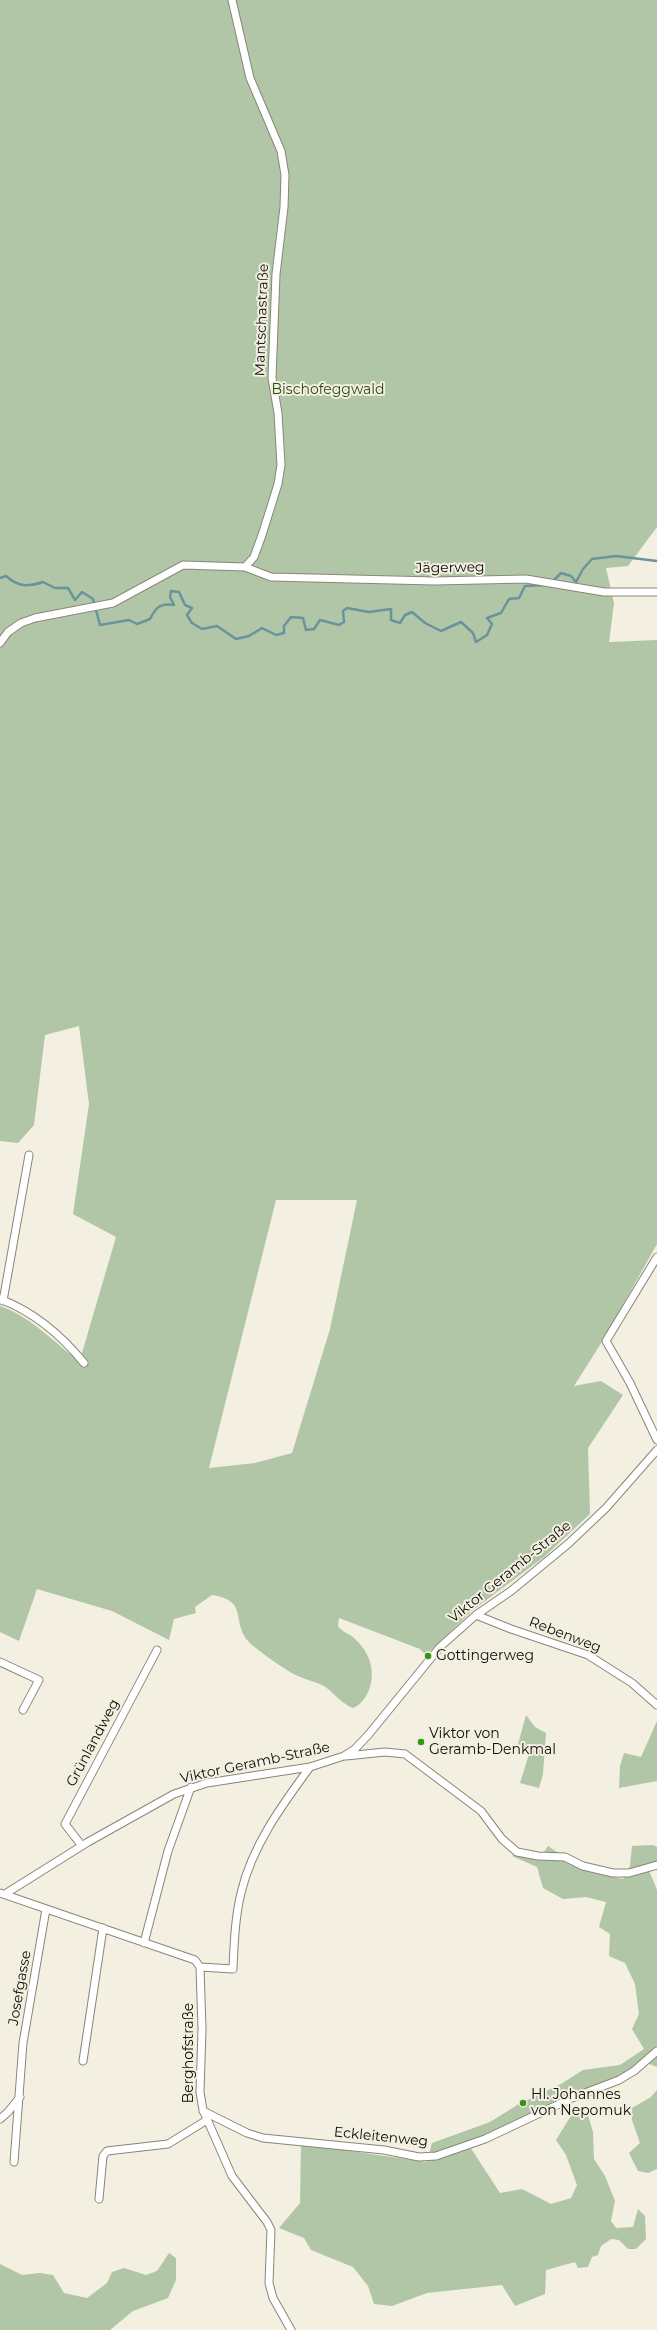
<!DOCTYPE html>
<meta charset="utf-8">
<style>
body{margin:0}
canvas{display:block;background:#f3efe1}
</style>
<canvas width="657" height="2330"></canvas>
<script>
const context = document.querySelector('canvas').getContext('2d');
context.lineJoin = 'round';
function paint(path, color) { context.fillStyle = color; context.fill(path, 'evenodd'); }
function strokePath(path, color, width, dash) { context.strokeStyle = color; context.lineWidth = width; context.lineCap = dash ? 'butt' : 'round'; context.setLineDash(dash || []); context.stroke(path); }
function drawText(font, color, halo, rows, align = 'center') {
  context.font = font + ' Montserrat,sans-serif'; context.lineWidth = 4; context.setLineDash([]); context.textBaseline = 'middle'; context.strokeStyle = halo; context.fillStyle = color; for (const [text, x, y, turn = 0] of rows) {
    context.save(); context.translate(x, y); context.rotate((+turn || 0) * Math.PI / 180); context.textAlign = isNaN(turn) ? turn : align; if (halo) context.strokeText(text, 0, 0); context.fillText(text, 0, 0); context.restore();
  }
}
paint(new Path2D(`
 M0,0h657v527l-29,39 -22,2 8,35 -5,39 48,-2v604l-52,93 -31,49 27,-5 22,14 -35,53 2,66 -46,43 -71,53 -47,45 -6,-6 -81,-31 -1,8c3,5 7,6 12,9 18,13 27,34 19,55 -4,8 -7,14 -16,18 -11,-4 -19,-15 -29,-22 -8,-4 -17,-6 -26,-10 -10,-4 -43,-27 -50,-35 -17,-21 1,-40 -36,-46l-17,12 1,6 -22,6 -5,21 -57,-29 -75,-22 -18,52 -19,-9v-326c32,11 55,38 82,57v-10l34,-116 -43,-23 16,-110 -10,-78 -34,9 -11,90 -16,18 -18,-2zM276,1200h81l-27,129 -38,124 -37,10 -46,5z
 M526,1715l9,12 11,6 -3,41 -4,14 -19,-5 9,-29 -12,-6z
 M657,1721v60l-38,7 1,-22 4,-13 17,4z
 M653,1845l4,2v16l-9,5 9,22v177l-10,-4 -25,19 -69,26 -83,39 30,46 22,-4 29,15 20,-6 6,-13 -11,-30 -10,-15 16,-26 15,-2 6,20 1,27 11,17 10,25 -4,20 5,7 17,-1 5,-18 7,7 1,23 -10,10h-8l-9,-9 -8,-1 -10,7 -3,9 -6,2 -4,10 -10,1 -3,-6 -29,8 -1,24 -30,12 -13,-21 -75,8 -35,13 -18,-2 -6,-18 -15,-19 -42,-17 -7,-12 -25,-10 21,-25 1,-59 126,18 5,-19 58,-21 29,-18 42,-20 22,-14 37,-5 24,-16 -12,-20 7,-15 -4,-30 -10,-21 -16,-7 1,-22 -11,-7 7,-25 -20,-5 -23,2 -20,-11 -6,-21 -25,-11 2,-2 26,4 8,-12 37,25 38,8 7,-13 2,-20z
 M657,2090v79l-9,4 -10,-2 -9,-18 11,-10 -8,-23v-12l19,-11z
 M169,2253l7,5v22l-8,18 -35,13 -23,19h-110v-66l22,11 17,-2 14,2 11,18 23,5 20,-15 5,-11 12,-4 22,7 11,-4z`), '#b1c6a6');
strokePath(new Path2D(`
 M0,578l6,-2c12,11 22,11 37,6l12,6h13l7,12 7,-8 11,7 7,26 29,-5 8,4 13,-5c6,-12 10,-16 24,-14l-4,-8 1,-6 8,1 6,13 7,3 -5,7 5,8 10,6 15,-3 19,13 13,-3 13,-8 14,7 8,-2v-7l7,-9 12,1 3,12 8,-1 6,-9 19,5 5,-3 -1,-11 4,-3 22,4 22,-3v11l9,3 5,-8 7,-3 13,11 16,8 20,-9 12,11 3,9 11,-7 5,-11 -5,-6 14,-5 8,-14 10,-1 6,-12 21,-1
 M552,582l9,-9 10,3 5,6 7,-13 9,-10 24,-3 41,5`), '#69949d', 2.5);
const minor = new Path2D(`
 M232,0l18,78 31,73 4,24 -1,32 -8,67 -4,104 6,35 3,52 -3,19 -16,51 -8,22 -9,10
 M0,643l8,-11 13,-9 14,-5 78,-15 70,-38 62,2 26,10 163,4 92,-2 78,13h53
 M657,1257l-51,84 24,42 27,57
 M0,1299c34,13 62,37 84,64
 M3,1301l26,-146
 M476,1615l35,14 77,26 44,28 25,22
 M0,1662l39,18 -16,30
 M346,1756l39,-4 20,2 76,57 21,28 15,13 21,4 27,1 18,9 30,7h16l28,-8
 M82,1846l-17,-22 92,-174
 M0,1893l195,67 5,7 2,62 -2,63 3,18 29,66 35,46 4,8 -2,53 4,15 18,32
 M5,1894l83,-52 86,-48 33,-11 103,-16 34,-11 11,-7 14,-15 71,-87 36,-32 35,-24 57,-47 38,-36 51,-58
 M144,1943l24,-92 23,-64
 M200,1967l33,2c1,-25 2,-51 8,-76 11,-47 41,-88 69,-126
 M83,2061l20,-133
 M203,2111l44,22 16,5 121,12 35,7 17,-1 49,-17 87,-41 47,-18 15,-9 23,-20
 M0,2119l8,-7 12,-15
 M14,2162l9,-119 23,-134
 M99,2199l4,-43 4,-5 61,-7 39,-24`);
strokePath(minor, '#898679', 9);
strokePath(minor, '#fff', 7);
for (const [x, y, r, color] of [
 [428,1656,4,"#349515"],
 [421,1742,4,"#349515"],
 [523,2103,4,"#349515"]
]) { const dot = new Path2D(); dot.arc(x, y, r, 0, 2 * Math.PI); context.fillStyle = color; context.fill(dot); strokePath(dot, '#f3efe1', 1.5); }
drawText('14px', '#0d0c08', '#f3efe1', [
 ["Mantschastraße",262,320,-88],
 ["Jägerweg",450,568,-1],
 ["Viktor Geramb-Straße",510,1572,-39],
 ["Rebenweg",565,1635,21],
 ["Grünlandweg",93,1743,-62],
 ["Viktor Geramb-Straße",255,1763,-12],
 ["Josefgasse",20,1988,-80],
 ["Berghofstraße",189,2053,-90],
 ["Eckleitenweg",381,2137,6]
]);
drawText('14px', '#294a0c', '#f3efe1', [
 ["Bischofeggwald",328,390]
]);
drawText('14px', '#0d0c08', '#f3efe1', [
 ["Gottingerweg",436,1656],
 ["Viktor von",429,1734],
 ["Geramb-Denkmal",429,1750],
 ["Hl. Johannes",531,2095],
 ["von Nepomuk",531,2111]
], 'left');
</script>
